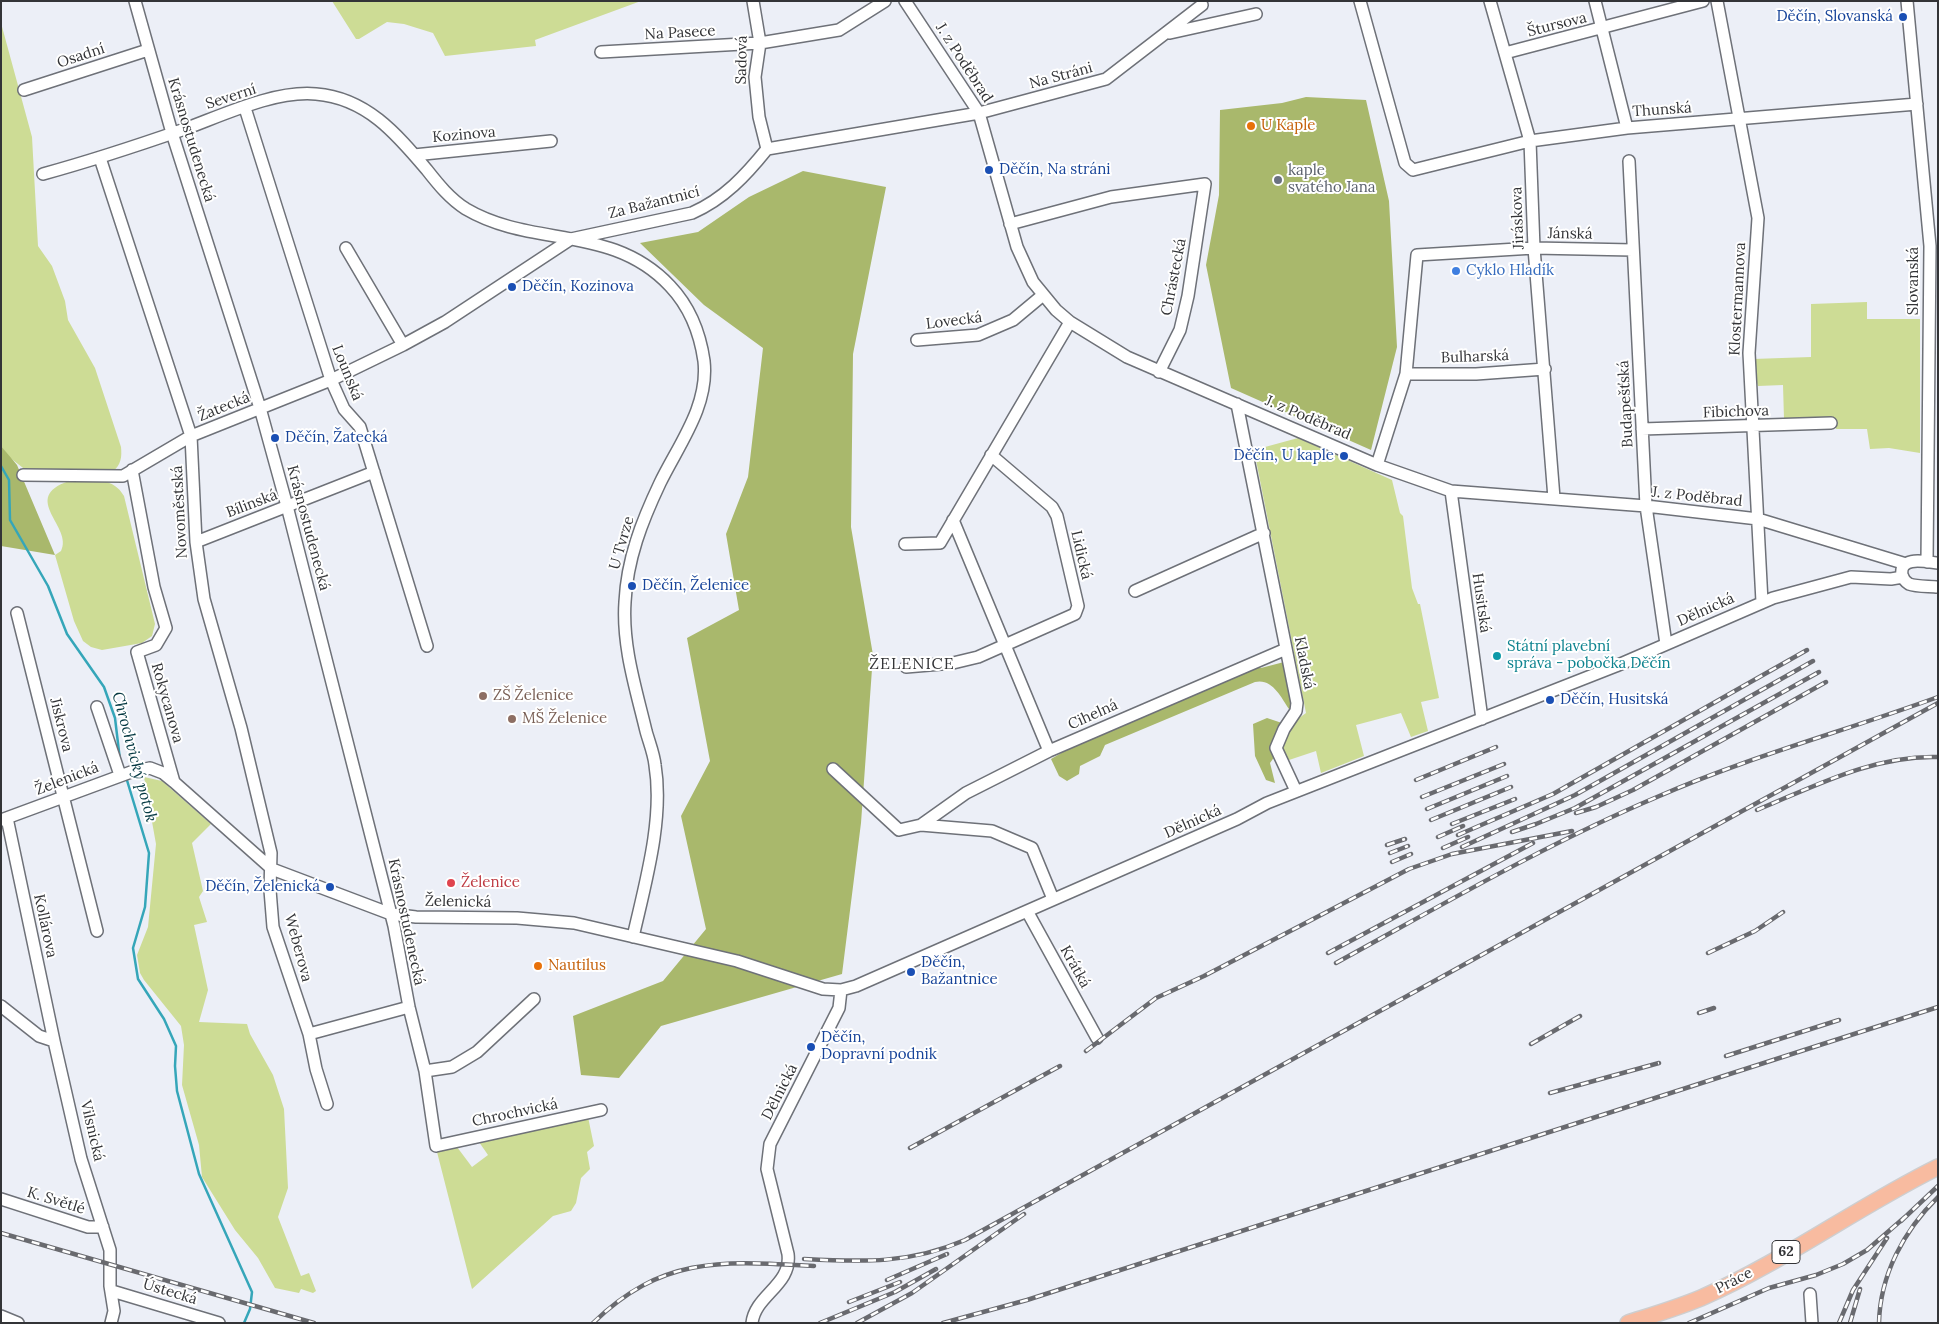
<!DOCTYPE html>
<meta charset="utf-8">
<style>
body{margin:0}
#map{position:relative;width:1939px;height:1324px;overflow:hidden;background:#eceff7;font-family:Lora,serif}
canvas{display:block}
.frame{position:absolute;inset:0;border:2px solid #333437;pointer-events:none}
</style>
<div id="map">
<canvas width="1939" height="1324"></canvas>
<div class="frame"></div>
</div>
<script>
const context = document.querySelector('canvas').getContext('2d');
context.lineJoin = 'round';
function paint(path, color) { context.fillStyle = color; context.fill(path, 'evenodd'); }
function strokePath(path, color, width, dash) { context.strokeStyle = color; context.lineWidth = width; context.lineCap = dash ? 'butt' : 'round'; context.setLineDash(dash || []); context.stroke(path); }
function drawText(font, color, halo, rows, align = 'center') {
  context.font = font + ' Lora,serif'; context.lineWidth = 4; context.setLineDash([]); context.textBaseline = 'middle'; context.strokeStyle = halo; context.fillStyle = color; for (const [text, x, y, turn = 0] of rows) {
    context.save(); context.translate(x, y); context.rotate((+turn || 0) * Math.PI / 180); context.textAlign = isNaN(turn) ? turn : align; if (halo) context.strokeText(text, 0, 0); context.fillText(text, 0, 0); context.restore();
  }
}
paint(new Path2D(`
 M332,1h309l-106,39 1,6 -91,10 -12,-23 -29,-9 -17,-2 -28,17h-3z
 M1,23l31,114 6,109 14,20 13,35 3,19 27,48 26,79c1,10 0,18 -8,24h-86l-18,-14 -8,-11z
 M1867,302v17h53v134l-31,-5 -19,1 -3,-20h-31l-2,-11 -50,1 -1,-34 -25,1 -5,-15v-12l58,-2v-53z
 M1298,438l94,42 8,33 3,3 9,72 6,16h2l19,94 -18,4 7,29 -17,6 -10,-24 -45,12 8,31 -43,17 -5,-22 -30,10c-8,-29 -3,-31 20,-48l-52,-263z
 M69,481c21,0 43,-6 55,15l31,128 -3,12 -10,7 -40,7 -11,-3 -8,-6 -9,-20 -19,-66 6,-4c13,-24 -42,-53 8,-70z
 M144,777l18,4 49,43 -19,19 11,48 -4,6 8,25 -13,3 14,65 -9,32 48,2 3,10 23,41 11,34 4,79 -10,29 23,59 8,-3 7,18 -3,2 -12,-4 -2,4 -24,-5 -17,-30 -23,-28 -33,-53 -3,-32 -17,-60 2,-40 -3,-19 -37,-46 -4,-7 -3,-18 11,-28 8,-83z
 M588,1117l6,29 -7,6 3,17 -9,9 -5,25 -5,8 -18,5 -81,73 -35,-137 20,-5 15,20 16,-12 -9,-13z`), '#cddc95');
paint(new Path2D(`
 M1306,97l60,3 23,101 8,146 -26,103 -140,-62 -25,-123 13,-70 1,-85 62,-7z
 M803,171l83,16 -33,167 -2,173 22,128 -12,168 -19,151 -181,52 -42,52 -38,-3 -8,-59 90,-35 43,-52 -25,-113 29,-55 -23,-123 52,-28 -13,-76 22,-57 15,-129 -59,-43 -64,-62 58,-11 51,-35z
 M1,446l16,19 38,90 -54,-9z
 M1284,662l10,46 -5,1c-8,-12 -17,-31 -34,-27l-150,63 -5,11 -20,10 -1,8 -12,7 -8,-5 -8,-17 24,-14 183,-79 3,2z
 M1267,718l15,5 -7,33 -5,7 5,20 -9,-3 -11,-24 -2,-32z`), '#a9b86c');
strokePath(new Path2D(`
 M1,466l8,14 1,40 38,66 19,48 37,53 11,31 5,42
 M126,777l23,76 -4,54 -12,41 5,31 26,40 12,27 -1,20 2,25 22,83 53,118 -2,17 -6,14`), '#35a6b9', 2.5);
const minor = new Path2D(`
 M135,1l37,132 88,275 27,98 107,420 15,81 16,64 11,75 165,-36
 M753,1l7,42 -5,34 4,40 8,32
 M905,1l74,112 38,134 16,35 23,28 14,12 57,35 250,108 74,26 195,15 112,13 148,45
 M1360,1l45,162 8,7 117,-29 97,-13 290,-24
 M1490,1l40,140 4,107 20,250
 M1595,1l32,127
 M1717,1l41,217 -9,135 13,249
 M1907,1l23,245 -3,316
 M1170,33l86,-19
 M601,52l159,-9 79,-13 46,-29
 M1505,53l198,-52
 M24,90l124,-40
 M245,108l86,272 13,29 16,18 67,219
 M414,155l137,-14
 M100,158l91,278 5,106 8,57 37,129 30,125 -1,37 3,37 36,107 7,35 11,35
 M1629,161l17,345 20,138
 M43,174c47,-13 93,-28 139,-44 39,-14 92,-40 134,-36 50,4 80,39 111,76 11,14 23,29 39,39 66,39 146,15 204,77 19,20 30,47 34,75 5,45 -25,83 -44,122 -18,38 -33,76 -35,119 -3,44 11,87 21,129 3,11 8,23 9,34 9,54 -10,119 -22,172
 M1010,224l101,-27 94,-13 -17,112 -8,34 -21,42
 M346,248l57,97
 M917,340l61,-5 35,-15 30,-25
 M1406,374h70l69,-5
 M1237,404l60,299 -1,8 -12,18 -8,19 20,43
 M1642,429l189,-6
 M1377,465l29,-91 11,-119 117,-7 99,2
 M132,470l22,117 12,41 -10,17 -19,7 37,130
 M23,475l100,1 68,-40 140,-56 72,-35 42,-23 126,-83 121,-26c32,-14 54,-38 75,-64l212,-36 127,-34 96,-74
 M1451,491l31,228
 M953,520l96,231
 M196,542l178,-70
 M905,544l35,-1 130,-221
 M1938,563c-11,-1 -39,-8 -36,12 1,4 4,7 7,9 8,3 20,2 29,3
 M1135,591l129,-58
 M17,613l80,318
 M906,667l47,-4 25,-6 97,-43 3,-8 -21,-90 -5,-9 -61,-52
 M97,707l23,68
 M833,769l66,61 22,-5 71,6 40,17 21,51
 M7,818l47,223
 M1,820l130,-48 19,-4 13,5 11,9 98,87 119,45 25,3 101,1 57,5 163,38 86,28 18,1
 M921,825l45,-32 83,-42 237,-102
 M1027,911l70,127
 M1,1006l38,30 15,5 27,118 29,91v36l4,25 -3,12
 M309,1034l100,-27
 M425,1071l27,-4 25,-15 57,-53
 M1,1199l87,28h15
 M112,1291l107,32
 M1810,1294l2,29
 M1,1316l17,7
 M752,1323c3,-28 40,-38 36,-69l-21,-85 3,-25 69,-136 2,-18 15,-4 381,-167 30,-16 349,-137 157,-68 78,-21 40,2 12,-2`);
const major = new Path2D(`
 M1628,1323c25,-8 49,-15 73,-25 82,-36 156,-91 237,-131`);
strokePath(minor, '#6e7178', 14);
strokePath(major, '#cececf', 18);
strokePath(minor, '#fff', 11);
strokePath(major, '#f8bba0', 15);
const rail = new Path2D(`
 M1416,780l80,-33
 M1422,797l82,-33
 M1427,809l80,-33
 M1757,810c58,-24 117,-55 181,-53
 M1576,813l20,-6 37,-17 193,-108
 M1431,820l80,-33
 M1452,824l63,-25
 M1512,832l24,-8 39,-16 244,-136
 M1458,835l95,-41 254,-144
 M1438,837l25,-11
 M1387,845l18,-6
 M1462,847l113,-52 238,-134
 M1443,848l25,-11
 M1390,853l18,-7
 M1392,862l19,-8
 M1328,953l205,-110
 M1708,953l47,-22 28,-19
 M1336,963c106,-58 210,-119 321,-166 91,-40 188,-66 281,-100
 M1699,1013l15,-5
 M1531,1044l49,-28
 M1086,1051l70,-53 48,-22 205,-107 43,-15 120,-23
 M1726,1056l113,-36
 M1550,1093l109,-30
 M910,1148l150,-82
 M1901,1221l37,-35
 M1,1233l313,90
 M804,1259c59,3 106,5 161,-19l973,-537
 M887,1280l60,-26
 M849,1302l51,-20
 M593,1323c70,-68 131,-62 221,-57
 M820,1323l75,-31 41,-23
 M857,1323l55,-30 112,-79
 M943,1323l84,-23 911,-293
 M1689,1323l80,-35 47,-13 27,-11 24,-14 38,-33
 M1839,1323l14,-33 34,-52
 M1850,1323l10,-34
 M1879,1323c1,-48 25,-93 59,-126`);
strokePath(rail, '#696a6f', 4.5);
strokePath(rail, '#fff', 2.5, [8]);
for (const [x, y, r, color] of [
 [1903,17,5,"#1a4fb4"],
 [1251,126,5,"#e8710a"],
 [989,170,5,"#1a4fb4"],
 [1278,180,5,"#6b7280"],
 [1456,271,5,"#3f7fe0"],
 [512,287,5,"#1a4fb4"],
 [275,438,5,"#1a4fb4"],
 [1344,456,5,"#1a4fb4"],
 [632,586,5,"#1a4fb4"],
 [1497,656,5,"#0f9aa8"],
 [483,696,5,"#8d6e63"],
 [1550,700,5,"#1a4fb4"],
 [512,719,5,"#8d6e63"],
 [451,883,5,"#e0444e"],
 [330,887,5,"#1a4fb4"],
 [538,966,5,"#e8710a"],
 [911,972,5,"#1a4fb4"],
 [811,1047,5,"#1a4fb4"]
]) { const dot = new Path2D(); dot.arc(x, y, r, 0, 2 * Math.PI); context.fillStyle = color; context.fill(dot); strokePath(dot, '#fff', 2); }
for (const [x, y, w] of [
 [1786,1252,28]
]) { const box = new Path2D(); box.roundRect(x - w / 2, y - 11.5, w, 23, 4); context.fillStyle = '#fff'; context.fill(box); strokePath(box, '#333437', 1); }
drawText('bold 14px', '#333437', null, [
 ["62",1786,1252]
]);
drawText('15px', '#164399', '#fff', [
 ["Děčín, Slovanská",1893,17,"right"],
 ["Děčín, Na stráni",999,170],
 ["Děčín, Kozinova",522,287],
 ["Děčín, Žatecká",285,438],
 ["Děčín, U kaple",1334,456,"right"],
 ["Děčín, Želenice",642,586],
 ["Děčín, Husitská",1560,700],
 ["Děčín, Želenická",320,887,"right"],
 ["Děčín,",921,963],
 ["Bažantnice",921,980],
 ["Děčín,",821,1038],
 ["Dopravní podnik",821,1055]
], 'left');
drawText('15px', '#333437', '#fff', [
 ["Štursova",1557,25,-14],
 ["Na Pasece",680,33,-3],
 ["Osadní",81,56,-18],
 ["Sadová",742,60,-89],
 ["J. z Poděbrad",964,63,57],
 ["Na Stráni",1061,76,-15],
 ["Severní",231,97,-18],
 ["Thunská",1662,110,-4],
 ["Kozinova",464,135,-5],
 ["Krásnostudenecká",191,140,73],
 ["Za Bažantnicí",654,203,-14],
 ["Jiráskova",1518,218,-92],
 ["Jánská",1570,234,1],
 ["Chrástecká",1174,277,-79],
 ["Slovanská",1914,281,-90],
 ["Klostermannova",1738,299,-87],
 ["Lovecká",954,321,-7],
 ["Bulharská",1475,357,-2],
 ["Lounská",347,373,68],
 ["Budapešťská",1626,404,-93],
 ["Žatecká",224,407,-22],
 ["Fibichova",1736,412,-2],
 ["J. z Poděbrad",1308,418,23],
 ["J. z Poděbrad",1697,497,6],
 ["Bílinská",252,504,-21],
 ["Novoměstská",180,512,-93],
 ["Krásnostudenecká",308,528,75],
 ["U Tvrze",622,543,-74],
 ["Lidická",1081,555,77],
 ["Husitská",1481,603,82],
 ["Dělnická",1706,610,-24],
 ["Kladská",1304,663,79],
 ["Rokycanova",167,703,74],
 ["Cihelná",1093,715,-24],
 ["Jiskrova",61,725,76],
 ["Želenická",67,779,-21],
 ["Dělnická",1193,822,-24],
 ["Želenická",458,902,1],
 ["Krásnostudenecká",406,922,78],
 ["Kollárova",45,926,78],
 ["Weberova",298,948,75],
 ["Krátká",1075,967,61],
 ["Dělnická",780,1092,-63],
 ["Chrochvická",515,1113,-12],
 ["Vilsnická",92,1131,77],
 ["K. Světlé",56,1201,17],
 ["Práce",1734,1281,-27],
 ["Ústecká",170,1292,17]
]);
drawText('15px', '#c56008', '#fff', [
 ["U Kaple",1261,126],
 ["Nautilus",548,966]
], 'left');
drawText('15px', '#5b616d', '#fff', [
 ["kaple",1288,171],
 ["svatého Jana",1288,188]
], 'left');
drawText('15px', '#366cbe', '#fff', [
 ["Cyklo Hladík",1466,271]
], 'left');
drawText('15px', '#0d838f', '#fff', [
 ["Státní plavební",1507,647],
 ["správa - pobočka Děčín",1507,664]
], 'left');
drawText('15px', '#785e54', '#fff', [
 ["ZŠ Želenice",493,696],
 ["MŠ Želenice",522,719]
], 'left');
drawText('15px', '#be3a42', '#fff', [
 ["Želenice",461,883]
], 'left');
context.letterSpacing = '1px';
drawText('16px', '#333437', '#fff', [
 ["ŽELENICE",912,664]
]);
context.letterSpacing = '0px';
drawText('italic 16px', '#063a43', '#fff', [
 ["Chrochvický potok",134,757,75]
]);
</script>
